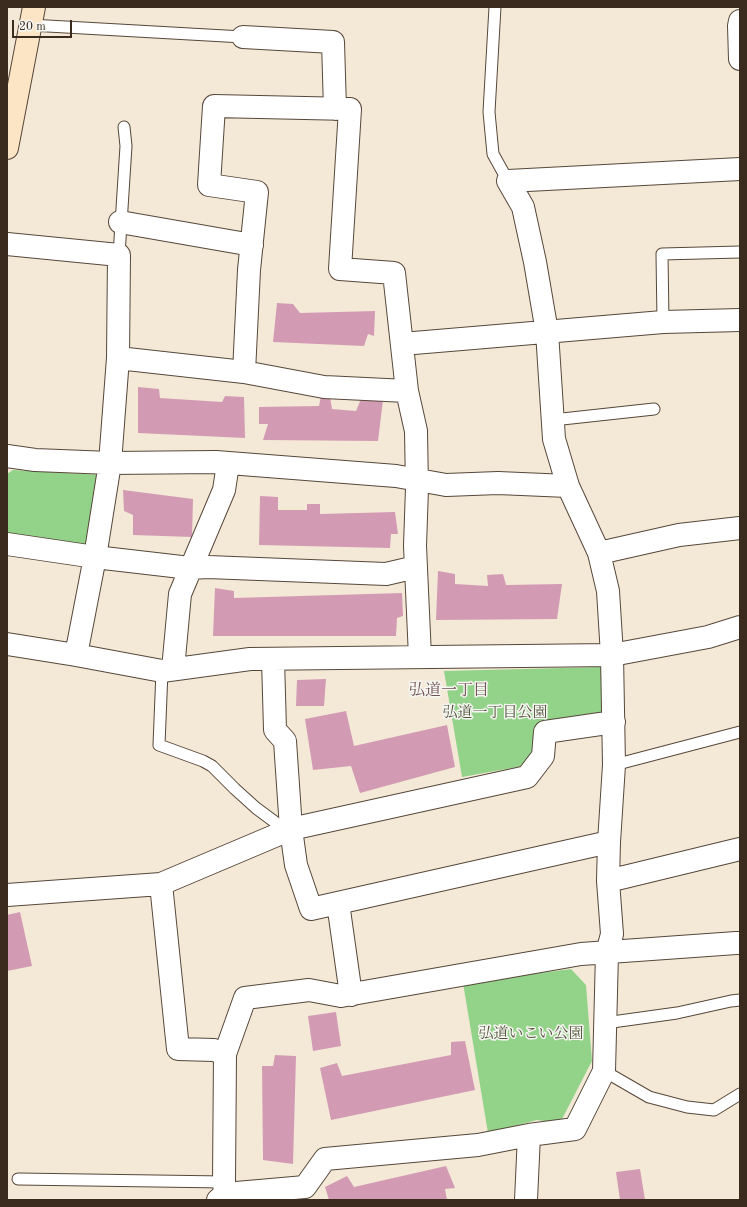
<!DOCTYPE html>
<meta charset="utf-8">
<style>
body{margin:0}
#map{position:relative;width:747px;height:1207px;overflow:hidden;background:#f4e9d7;font-family:"Old Standard TT",serif}
canvas{display:block}
.frame{position:absolute;inset:0;border:8px solid #3b2a1e;pointer-events:none}
.scale{position:absolute;left:12px;top:20px;width:60px;height:18px;box-sizing:border-box;border:2px solid #3b2a1e;border-top:0;padding-left:5px;font-size:12px;line-height:14px;white-space:nowrap;color:#3b2a1e;-webkit-text-stroke:3px #f6f6f2;paint-order:stroke}
</style>
<div id="map">
<canvas width="747" height="1207"></canvas>
<div class="frame"></div>
<div class="scale">20 m</div>
</div>
<script>
const context = document.querySelector('canvas').getContext('2d');
context.lineJoin = 'round';
function paint(path, color) { context.fillStyle = color; context.fill(path, 'evenodd'); }
function strokePath(path, color, width, dash) { context.strokeStyle = color; context.lineWidth = width; context.lineCap = dash ? 'butt' : 'round'; context.setLineDash(dash || []); context.stroke(path); }
function drawText(font, color, halo, rows, align = 'center') {
  context.font = font + ' "Old Standard TT","Noto Serif JP",serif'; context.lineWidth = 3; context.setLineDash([]); context.textBaseline = 'middle'; context.strokeStyle = halo; context.fillStyle = color; for (const [text, x, y, turn = 0] of rows) {
    context.save(); context.translate(x, y); context.rotate((+turn || 0) * Math.PI / 180); context.textAlign = isNaN(turn) ? turn : align; if (halo) context.strokeText(text, 0, 0); context.fillText(text, 0, 0); context.restore();
  }
}
paint(new Path2D(`
 M13,470l89,5 -12,69 -6,6 -77,-11v-65z
 M601,667l2,49 -67,10 -2,27 -11,13 -61,11 -18,-106z
 M571,969l15,16 6,76 -32,62 -23,-3 -49,13 -25,-150z`), '#93d389');
paint(new Path2D(`
 M277,303l16,1 7,9 75,-2 -1,25 -6,-2 -4,12 -91,-4z
 M138,387l21,2 1,9 62,4 3,-6 19,1 1,41 -107,-5z
 M321,396l9,1 2,12 24,2 5,-12 22,1 -5,41 -115,-1 5,-16h-9v-17l60,-1z
 M123,490l70,9 -1,38 -59,-2v-20l-9,-4z
 M260,496l18,1v13h29v-6h13v10l75,-2 3,22h-7l-1,14 -131,-3z
 M438,571l17,3v10l33,2 -1,-11 16,-1 3,11 56,-1 -5,35 -121,1z
 M215,588l19,3v7l168,-5 1,23 -6,2 -1,18h-183z
 M326,679l-2,27h-28l1,-26z
 M346,711l8,35 93,-21 8,42 -95,26 -9,-27 -38,4 -8,-51z
 M20,912l12,54 -25,5v-56z
 M336,1012l5,34 -28,5 -5,-35z
 M465,1041l10,49 -144,30 -11,-52 17,-5 5,13 109,-21v-13z
 M275,1055l21,1 -3,108 -30,-4 -1,-94h11z
 M446,1166l9,22 -10,1 2,11h-118l-4,-13 22,-11 7,11z
 M640,1169l5,31h-25l-4,-28z`), '#d29bb3');
const lane = new Path2D(`
 M495,7l-6,105 4,42 15,27
 M30,25l213,12
 M119,255l7,-109 -2,-19
 M663,322l-1,-68 78,-2
 M553,420l101,-11
 M162,671l-3,74 44,16 9,5 23,23 21,19 31,23
 M614,765l126,-33
 M605,1023l72,-10 54,-12 9,-1
 M604,1071l45,26 38,10 27,3 26,-16
 M18,1179l206,3`);
const street = new Path2D(`
 M740,21l-1,5 1,33
 M243,37l90,5 2,67
 M120,222l132,23
 M7,244l112,11 -1,103 -8,105 -15,94 -19,98
 M402,344l261,-22 77,-2
 M118,358l126,14 80,15 83,4
 M244,372l5,-102 8,-78 -48,-7 5,-79 136,3 -10,160 54,4 13,118 9,40 1,57 -2,58 5,111
 M7,456l28,4 75,3 106,-1 180,14 50,9 52,-2 70,3
 M7,544l88,13 95,11 18,-1 178,7 30,-7
 M599,553l80,-18 61,-7
 M7,644l69,11 86,16 88,-12 362,-4 96,-18 32,-10
 M273,659l2,71 10,11 6,88 5,36 15,44 298,-67
 M173,669l7,-75 44,-104 4,-26
 M608,881l132,-32
 M161,884l17,165 36,1 11,4
 M7,895l154,-11 130,-55 236,-52 16,-21 2,-24 69,-10
 M338,903l13,92
 M225,1194l80,-7 20,-28 153,-14 51,-10
 M218,1200l7,-6 -1,-12 1,-128 20,-56 64,-8 32,6 240,-42 155,-11h4
 M526,1200l3,-65 46,-6 29,-58 3,-118 5,-19 -4,-53 1,-39 5,-77 -2,-110 -4,-64 -9,-38 -31,-67 -14,-47 -7,-107 -12,-70 -12,-55 -15,-26 232,-12`);
const secondary = new Path2D(`
 M7,148l27,-141`);
strokePath(lane, '#57473a', 13);
strokePath(street, '#57473a', 24);
strokePath(secondary, '#57473a', 24);
strokePath(lane, '#fff', 11);
strokePath(street, '#fff', 22);
strokePath(secondary, '#fce5c4', 22);
drawText('15px', '#515439', '#f6f6f2', [
 ["弘道一丁目公園",495,713],
 ["弘道いこい公園",531,1034]
]);
drawText('16px', '#705252', '#f6f6f2', [
 ["弘道一丁目",449,691]
]);
</script>
